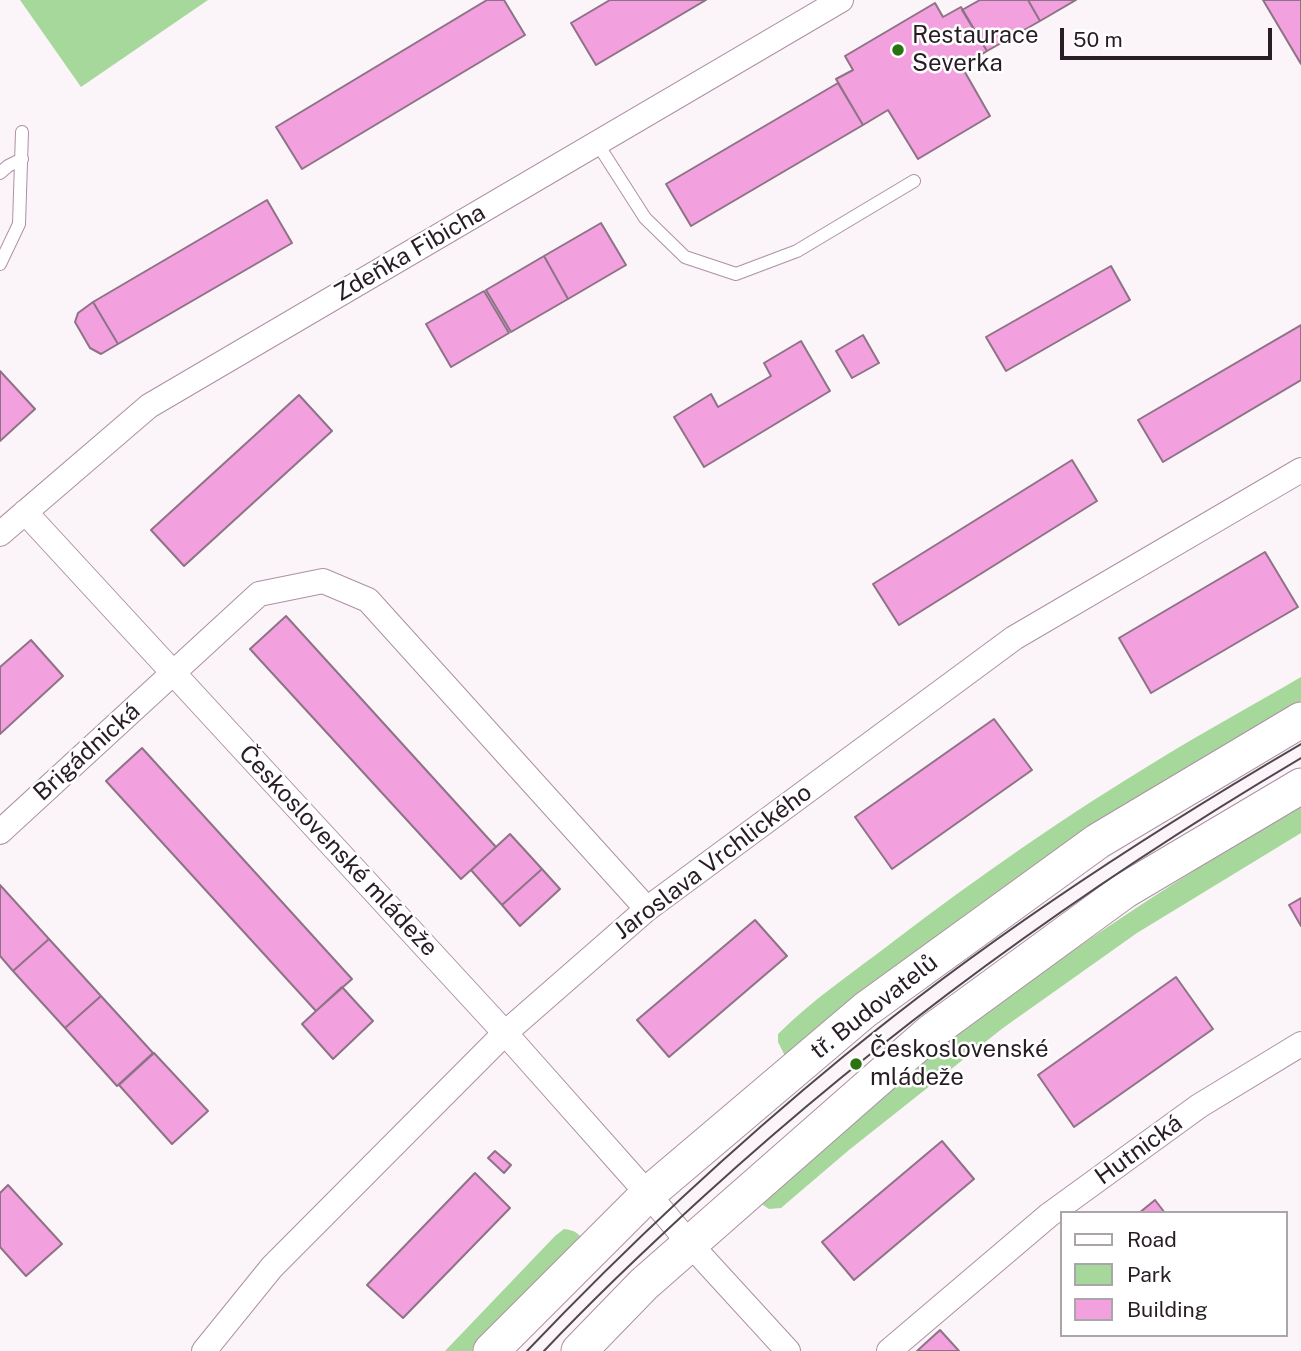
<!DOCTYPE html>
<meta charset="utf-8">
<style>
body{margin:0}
#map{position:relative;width:1301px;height:1351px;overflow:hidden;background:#fbf5f9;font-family:"Public Sans",sans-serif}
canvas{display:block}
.legend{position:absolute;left:1060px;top:1211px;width:228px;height:126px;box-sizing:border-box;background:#fff;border:2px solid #a9a5a8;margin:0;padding:9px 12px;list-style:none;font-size:21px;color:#281d25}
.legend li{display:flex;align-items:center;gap:14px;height:35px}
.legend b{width:35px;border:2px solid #a9a5a8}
.scale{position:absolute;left:1060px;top:28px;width:212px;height:32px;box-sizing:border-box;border:4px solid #281d25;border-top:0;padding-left:9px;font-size:21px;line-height:24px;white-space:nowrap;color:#281d25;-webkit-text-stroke:5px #fff;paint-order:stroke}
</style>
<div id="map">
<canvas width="1301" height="1351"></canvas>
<ul class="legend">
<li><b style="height:9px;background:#fff"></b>Road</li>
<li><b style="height:19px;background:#a7d89b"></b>Park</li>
<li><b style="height:19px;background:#f2a0de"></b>Building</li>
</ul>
<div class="scale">50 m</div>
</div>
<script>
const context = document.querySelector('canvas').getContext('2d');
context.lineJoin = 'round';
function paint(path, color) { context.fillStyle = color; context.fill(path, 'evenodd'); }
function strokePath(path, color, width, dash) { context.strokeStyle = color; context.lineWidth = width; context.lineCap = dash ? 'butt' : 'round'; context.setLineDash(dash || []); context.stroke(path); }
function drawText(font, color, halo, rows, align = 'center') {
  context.font = font + ' "Public Sans",sans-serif'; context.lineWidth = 5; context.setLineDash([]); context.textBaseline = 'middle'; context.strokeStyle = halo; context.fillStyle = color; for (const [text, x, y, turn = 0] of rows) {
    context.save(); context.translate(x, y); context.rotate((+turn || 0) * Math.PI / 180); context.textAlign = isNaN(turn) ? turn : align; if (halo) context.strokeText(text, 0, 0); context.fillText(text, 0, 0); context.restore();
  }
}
paint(new Path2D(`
 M20,0h188l-127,87z
 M1301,677v25c-101,59 -201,118 -297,185 -76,53 -147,112 -219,169l-7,-14v-8c35,-35 77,-63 116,-93 85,-65 173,-126 264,-181 47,-29 95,-55 143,-83z
 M1301,806v27l-164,100 -134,95 -154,122 -68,58 -12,1 -13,-9c52,-43 102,-87 155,-129 123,-98 254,-186 390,-265z
 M564,1229c10,1 14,4 20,11l-109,111h-30l110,-115z`), '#a7d89b');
const building = new Path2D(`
 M487,0h17l21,35 -223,134 -26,-42z
 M610,0h96l-110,65 -25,-42z
 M980,0h48l12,21 -53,30 -25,-41z
 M1028,0h48l-36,21z
 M1263,0h38v64z
 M935,3l8,14 18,-10 26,44 -25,16 28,49 -72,43 -30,-49 -25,15 -27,-46 17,-9 -8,-14z
 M838,83l25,42 -172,101 -25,-42z
 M267,200l25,43 -174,101 -25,-42z
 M601,223l25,42 -58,34 -24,-43z
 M544,256l24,43 -57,33 -25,-42z
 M1111,266l19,34 -124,71 -20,-34z
 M484,291l25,42 -58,34 -25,-43z
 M93,302l25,42 -17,10 -11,-6 -15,-26 3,-9z
 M1301,325v55l-138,82 -25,-42z
 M863,335l16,28 -27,15 -16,-27z
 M801,341l29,50 -126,76 -30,-50 37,-23 7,13 53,-31 -7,-13z
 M0,371l35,38 -35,32z
 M299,395l33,36 -148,135 -33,-36z
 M1072,460l25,41 -198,124 -26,-41z
 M1265,552l33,55 -147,86 -32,-55z
 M286,616l210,231 -35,32 -211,-230z
 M31,640l32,36 -63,58v-67z
 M994,719l38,51 -140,99 -37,-52z
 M142,748l210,231 -36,32 -210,-230z
 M510,834l32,35 -40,36 -31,-35z
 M542,869l18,20 -40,37 -18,-21z
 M0,885l49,54 -36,32 -13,-15z
 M1301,898v28l-12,-21z
 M755,920l32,36 -118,101 -32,-37z
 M49,939l52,57 -36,32 -52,-57z
 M1176,977l37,52 -139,98 -36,-52z
 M342,987l31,34 -40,38 -31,-35z
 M101,996l52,57 -36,33 -52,-58z
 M154,1053l54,58 -36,33 -53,-59z
 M942,1141l32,38 -120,101 -32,-38z
 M495,1151l16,14 -7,8 -16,-15z
 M475,1173l35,35 -107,110 -36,-33z
 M8,1185l54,59 -36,32 -26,-29v-54z
 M1155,1200l10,13h-26z
 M940,1330l19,21h-42z`);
paint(building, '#f2a0de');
strokePath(building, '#8e7286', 2);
const lane = new Path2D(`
 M597,143l48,75 40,39 51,17 61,-23 117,-70
 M0,173l8,-7 14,-7
 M0,264l19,-40 3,-92`);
const street = new Path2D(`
 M25,512l480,521 143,161 42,50 98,107
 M0,534l149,-128 692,-406
 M0,832l259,-238 64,-13 45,19 279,309
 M204,1351l68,-84 233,-234 142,-124 367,-271 287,-168
 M889,1351l160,-136 150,-109 102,-62`);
const secondary = new Path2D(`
 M491,1351l157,-157 217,-184 233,-169 203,-121
 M579,1351l65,-67 287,-252 193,-141 177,-105`);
strokePath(lane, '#ad90a5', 14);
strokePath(street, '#ad90a5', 26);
strokePath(secondary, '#ad90a5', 37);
strokePath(lane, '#fff', 12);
strokePath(street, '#fff', 24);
strokePath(secondary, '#fff', 35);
strokePath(new Path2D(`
 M527,1351c99,-104 205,-203 317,-295 142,-117 298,-219 457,-312
 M544,1351c51,-54 105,-105 160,-155 183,-167 384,-312 597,-438`), '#50464d', 2);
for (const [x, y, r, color] of [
 [898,50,7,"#2b7213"],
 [856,1064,7,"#2b7213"]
]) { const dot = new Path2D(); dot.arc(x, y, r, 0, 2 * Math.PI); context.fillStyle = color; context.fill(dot); strokePath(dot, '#fff', 2.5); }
drawText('24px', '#281d25', '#fff', [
 ["Restaurace",912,36],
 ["Severka",912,64],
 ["Československé",870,1050],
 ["mládeže",870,1078]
], 'left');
drawText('24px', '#281d25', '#fff', [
 ["Zdeňka Fibicha",410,253,-30],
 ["Brigádnická",87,752,-42],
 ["Československé mládeže",338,851,47],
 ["Jaroslava Vrchlického",713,862,-37],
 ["tř. Budovatelů",874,1007,-38],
 ["Hutnická",1139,1150,-36]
]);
</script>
